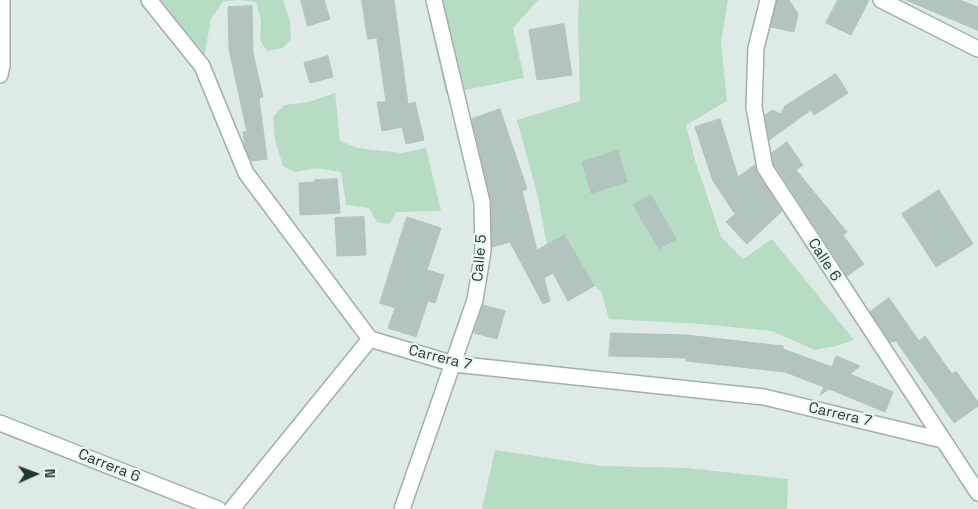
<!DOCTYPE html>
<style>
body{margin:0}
#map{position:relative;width:978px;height:509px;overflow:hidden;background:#ddeae5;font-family:"Space Grotesk",sans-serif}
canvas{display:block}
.north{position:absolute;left:10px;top:449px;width:50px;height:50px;-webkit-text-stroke:4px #eef6f3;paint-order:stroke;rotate:88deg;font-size:14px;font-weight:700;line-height:20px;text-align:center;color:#1f3934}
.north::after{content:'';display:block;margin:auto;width:18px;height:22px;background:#1f3934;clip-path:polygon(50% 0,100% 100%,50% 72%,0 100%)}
</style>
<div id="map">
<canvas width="978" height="509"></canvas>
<div class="north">N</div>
</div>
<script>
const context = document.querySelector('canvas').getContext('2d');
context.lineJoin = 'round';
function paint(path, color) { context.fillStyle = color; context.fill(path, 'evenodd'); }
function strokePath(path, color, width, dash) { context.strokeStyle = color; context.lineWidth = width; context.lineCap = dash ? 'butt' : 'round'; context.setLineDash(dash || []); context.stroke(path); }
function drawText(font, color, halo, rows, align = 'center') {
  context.font = font + ' "Space Grotesk",sans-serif'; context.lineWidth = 4.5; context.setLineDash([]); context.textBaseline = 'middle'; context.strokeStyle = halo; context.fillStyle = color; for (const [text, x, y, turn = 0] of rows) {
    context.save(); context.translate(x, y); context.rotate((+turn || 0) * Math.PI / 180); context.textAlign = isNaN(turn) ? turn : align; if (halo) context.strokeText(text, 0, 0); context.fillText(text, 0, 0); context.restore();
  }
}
paint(new Path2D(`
 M154,0h83l-14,2 -12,17 -7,39z
 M240,0h43l7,21 1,18 -8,9 -16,3 -7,-11 1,-20 -5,-18z
 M425,0h113l-25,28 11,50 -78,16z
 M579,0h149l-7,43 6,58 -41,24 9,35 26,77 22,22 29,-20 82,101 -18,6 -21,4 -43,-19 -71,-7 -92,-5 -8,-28 -7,-5 -28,-51 -19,10 -9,-48 -21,-77 63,-19 -2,-79zM618,152l9,30 -36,10 -9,-30zM651,195l25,44 -17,10 -26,-44z
 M335,93l5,48 17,7 45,5 24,-5 15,63 -45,1 -6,12 -13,-2 -8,-14 -23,-3 -5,-33 -24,-4 -22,4 -12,-6 -8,-26 -2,-23 11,-12 25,-3z
 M495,450l107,16 86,2 100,11 -1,30h-305z`), '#b6dcc3');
const building = new Path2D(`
 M301,0h23l6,19 -22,7z
 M362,0h32l14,104 7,-2 9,38 -18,4 -4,-17 -20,4 -5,-29h9l-9,-64 -9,1z
 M777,0h12l9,14 -4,18 -23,-5z
 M838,0h31l-18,35 -25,-12z
 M906,0h53l19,7v23z
 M252,6l1,47 10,44 -4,1 8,61 -16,2 -6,-14 -2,-15h4l-18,-83 -1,-42z
 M564,24l8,51 -35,5 -8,-50z
 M328,56l5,21 -23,6 -6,-20z
 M836,74l12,19 -34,22 -3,-5 -42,30 -4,-25 7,-5 9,4 4,-8z
 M500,109l27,80 -5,2 15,59 28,-15 29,51 -26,15 -15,-28 -9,5 6,23 -7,3 -33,-62 -18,5 -1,-47 -19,-81z
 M720,119l18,58 17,-12 2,8 25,38 -35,33 -21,-22 9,-8 -22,-33 -18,-54z
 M787,142l16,23 -7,5 51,62 -4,3 21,29 -17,12 -73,-112 -2,-11z
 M618,151l9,31 -36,11 -9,-31z
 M337,179l3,34 -40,2 -1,-32 16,-1v-2z
 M939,190l34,54 -37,23 -34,-53z
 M651,195l25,44 -17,10 -26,-44z
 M364,217l2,38 -29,1 -2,-38z
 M407,217l34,11 -14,42 17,5 -9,28 -7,-2 -12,36 -28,-9 7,-20 -15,-5z
 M889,298l30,43 6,-5 27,38 4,-3 22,31v4l-24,17 -58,-82 -6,1 -20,-30z
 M483,305l22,6 -8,28 -23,-6z
 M611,333l75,2 97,11v3l49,18 4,-11 24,10 -10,8 43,18 -8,20 -56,-23 -9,6 4,-8 -39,-15 -99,-11 1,-3 -78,-2z`);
paint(building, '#b3c4be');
strokePath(building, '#b0c3bd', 1);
const minor = new Path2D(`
 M149,0l53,66 44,107 124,166 84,25 310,33 178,43
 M768,0l-12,48 -2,59 11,61 213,325
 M881,0l97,49
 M0,75l2,-10v-65
 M0,423l218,86
 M232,509l138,-170
 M402,509l73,-209 8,-49 -1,-49 -48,-202`);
strokePath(minor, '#a0b1ac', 18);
strokePath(minor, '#fff', 15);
drawText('15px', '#1f3934', '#eef6f3', [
 ["Calle 5",480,258,-85],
 ["Calle 6",824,260,57],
 ["Carrera 7",440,358,14],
 ["Carrera 7",840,415,13],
 ["Carrera 6",109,466,22]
]);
</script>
